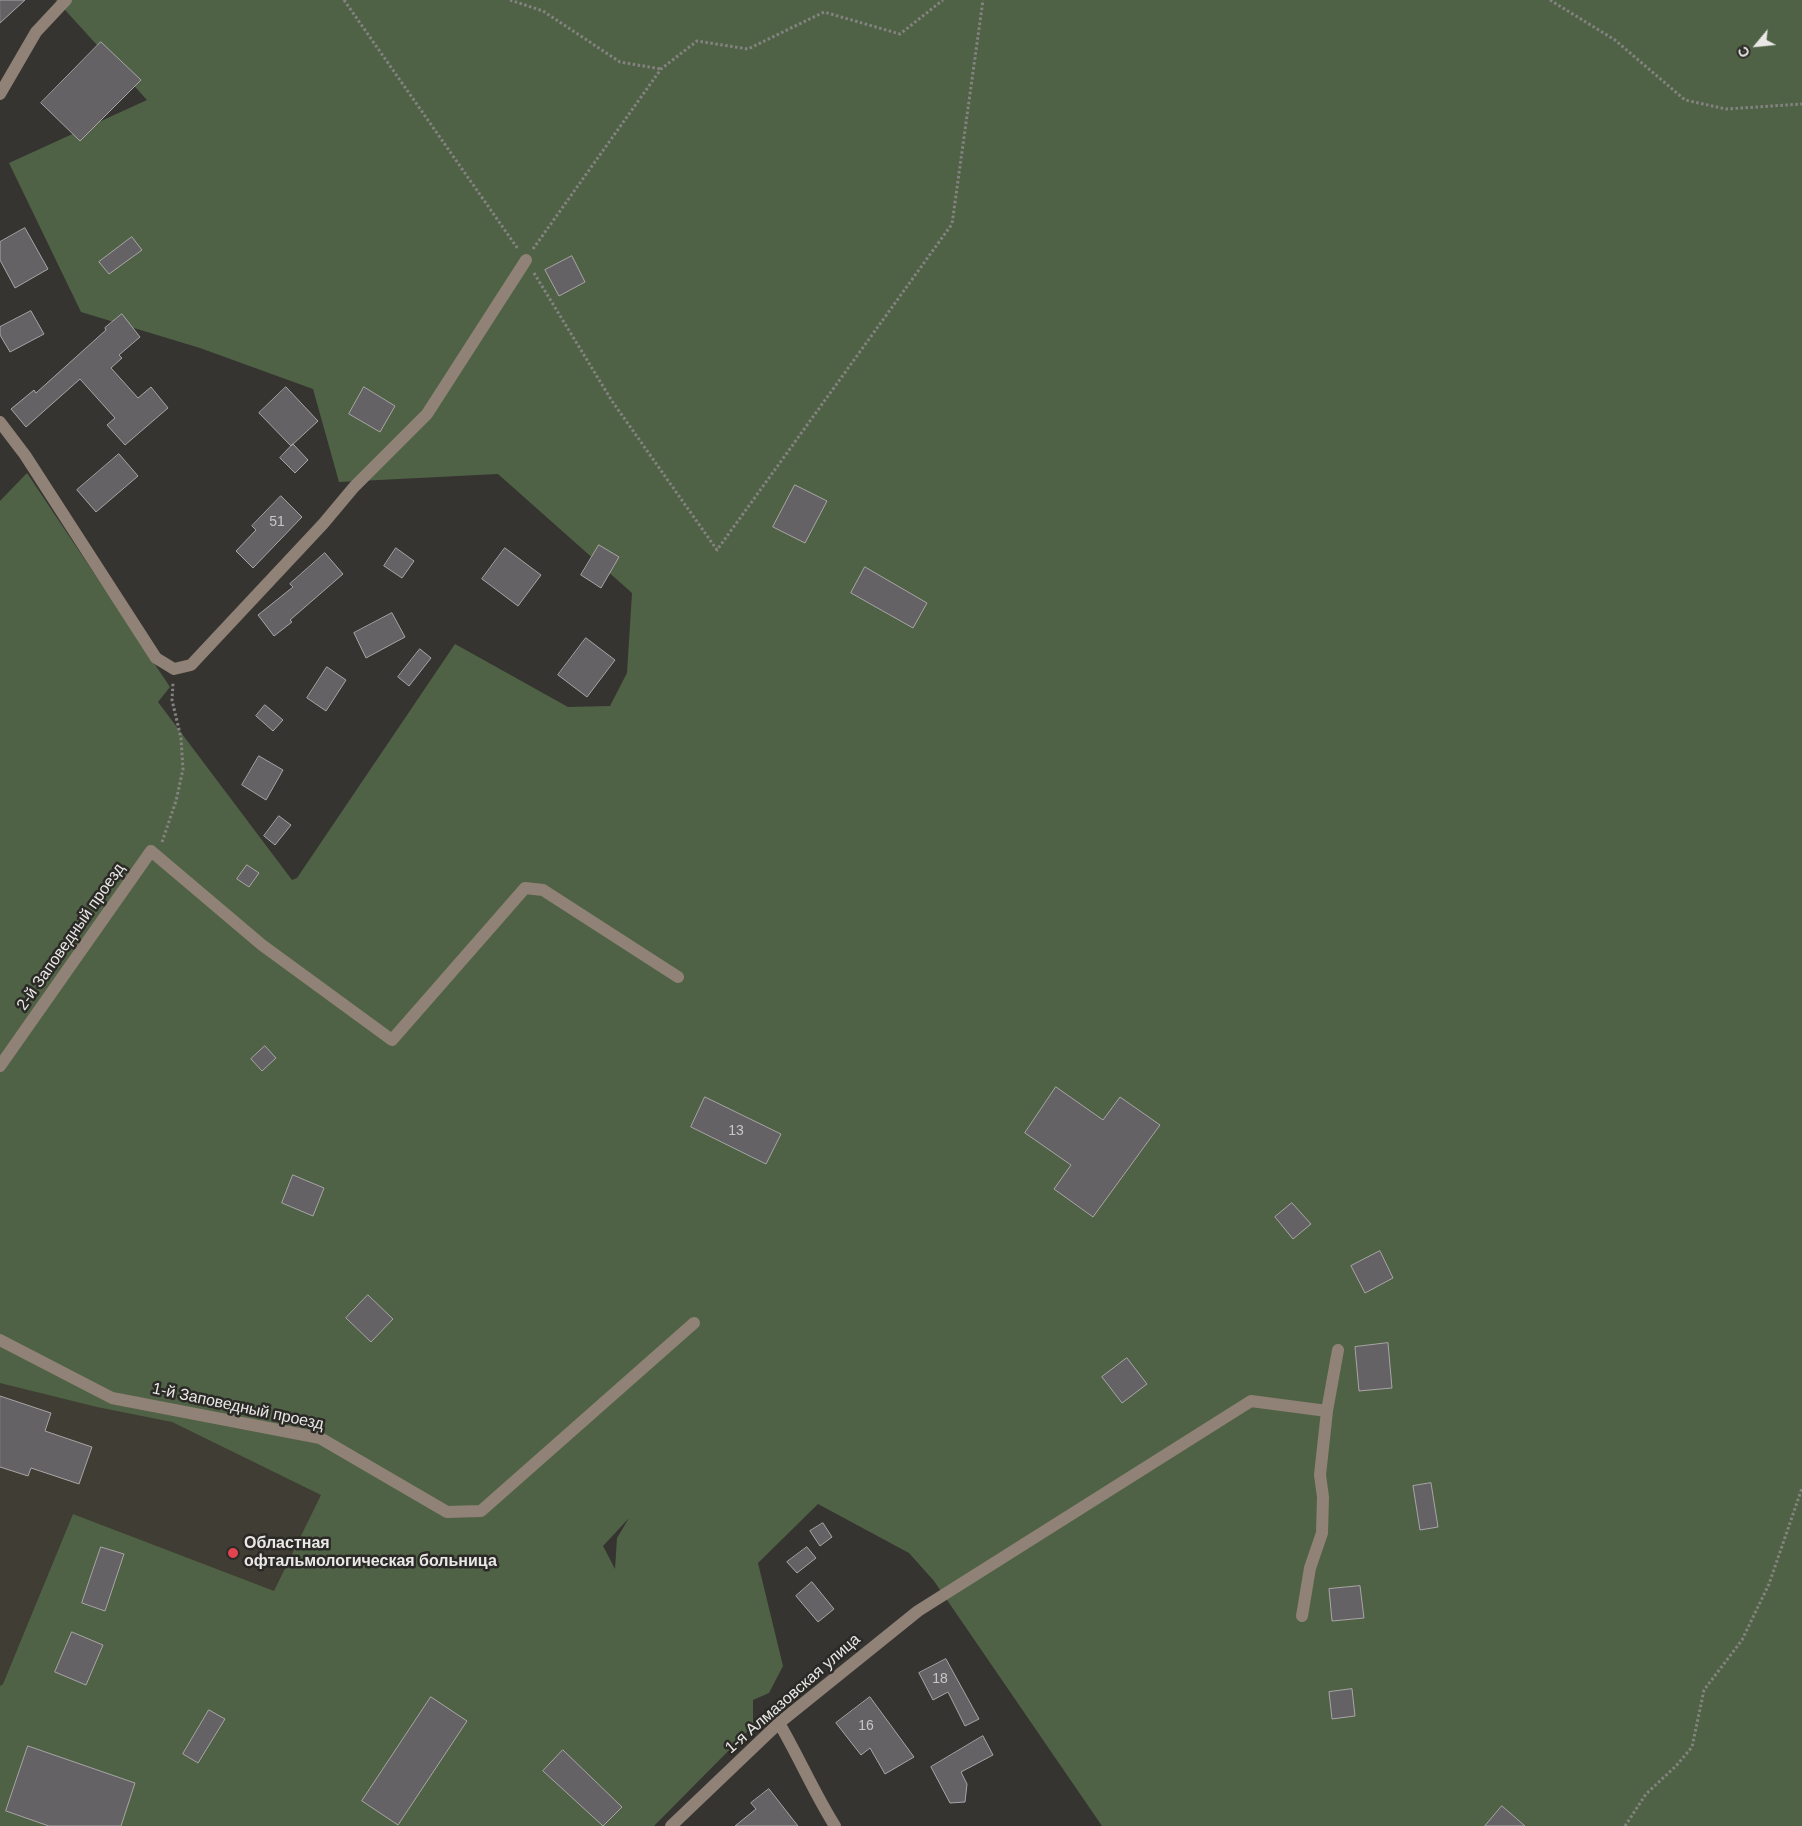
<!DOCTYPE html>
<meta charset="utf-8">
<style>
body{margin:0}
#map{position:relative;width:1802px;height:1826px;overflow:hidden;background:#353431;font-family:Arial,sans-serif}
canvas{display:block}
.north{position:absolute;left:1732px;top:20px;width:50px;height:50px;-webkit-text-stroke:4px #2b2a27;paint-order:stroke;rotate:242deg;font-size:14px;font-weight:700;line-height:20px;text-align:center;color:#e9e8e6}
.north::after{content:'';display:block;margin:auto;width:18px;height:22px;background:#e9e8e6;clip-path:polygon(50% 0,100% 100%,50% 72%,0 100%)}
</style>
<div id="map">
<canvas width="1802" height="1826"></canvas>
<div class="north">С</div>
</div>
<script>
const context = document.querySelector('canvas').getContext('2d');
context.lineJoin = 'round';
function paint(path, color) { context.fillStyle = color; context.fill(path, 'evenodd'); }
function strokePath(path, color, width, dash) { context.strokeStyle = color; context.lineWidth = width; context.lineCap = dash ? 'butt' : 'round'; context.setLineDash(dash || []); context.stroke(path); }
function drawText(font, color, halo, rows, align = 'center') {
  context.font = font + ' Arial,sans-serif'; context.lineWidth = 5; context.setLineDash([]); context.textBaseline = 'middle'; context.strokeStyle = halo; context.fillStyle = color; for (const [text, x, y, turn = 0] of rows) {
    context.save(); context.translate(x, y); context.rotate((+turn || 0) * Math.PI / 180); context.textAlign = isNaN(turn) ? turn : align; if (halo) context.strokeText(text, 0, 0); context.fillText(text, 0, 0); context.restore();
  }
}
paint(new Path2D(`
 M0,1369l172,53 150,73 -48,97 -201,-78 -70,170 -3,2z`), '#403d34');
paint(new Path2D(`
 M56,0h1746v1826h-700l-168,-245 -25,-28 -91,-49 -60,59 25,103 -14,27 -16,7v26l-99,100h-654v-140l3,-2 70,-170 201,77 47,-96 -149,-73 -75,-15 -97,-24v-882l27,-28 143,214 -12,15 134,178 5,-2 158,-234 113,63 42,-1 17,-33 5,-80 -134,-119 -159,8 -26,-93 -113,-41 -119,-36 -72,-149 138,-63zM629,1518l-12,20 -2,31 -12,-23z`), '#506245');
const building = new Path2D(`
 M0,0h25l-25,23z
 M101,42l40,38 -61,61 -39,-38z
 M25,228l23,41 -33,19 -15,-28v-18z
 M132,237l10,13 -33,24 -10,-12z
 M572,256l13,26 -26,14 -14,-26z
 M31,311l13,23 -34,18 -10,-17v-8z
 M122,314l18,23 -21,18 3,3 -11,10 27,30 13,-11 17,21 -43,37 -18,-20 8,-7 -35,-39 -54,48 -15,-18 23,-19 2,3 70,-63 -1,-2z
 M286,387l32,34 -27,25 -32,-33z
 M364,387l31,19 -15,26 -31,-18z
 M293,444l15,16 -13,13 -15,-15z
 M119,454l19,22 -42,36 -19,-22z
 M795,485l32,16 -22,42 -32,-16z
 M281,496l21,21 -49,51 -17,-17 20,-21 -4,-4z
 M599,545l20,12 -18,31 -20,-13z
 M396,548l18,13 -12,17 -18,-12z
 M505,548l36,27 -23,31 -36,-27z
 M325,553l18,21 -53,46 2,2 -18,14 -16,-21 35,-28 -3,-3z
 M865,567l62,36 -14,25 -62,-35z
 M392,613l13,24 -39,21 -12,-25z
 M586,638l29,22 -28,37 -29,-22z
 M420,649l11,9 -22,28 -11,-9z
 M327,667l19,13 -20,31 -19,-13z
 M265,705l18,15 -10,11 -17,-15z
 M259,756l24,14 -17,30 -24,-15z
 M279,816l12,9 -16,20 -11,-9z
 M247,865l12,8 -10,14 -12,-8z
 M265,1046l11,12 -14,13 -11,-12z
 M1056,1087l47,33 17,-23 40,28 -67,92 -39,-28 17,-24 -46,-32z
 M705,1097l76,37 -15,30 -75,-37z
 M293,1175l31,13 -11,28 -31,-13z
 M1292,1203l19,21 -18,15 -18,-22z
 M1380,1251l13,27 -28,15 -14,-27z
 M368,1295l25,24 -22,23 -25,-24z
 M1388,1343l4,45 -33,3 -4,-44z
 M1127,1358l20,26 -25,19 -20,-26z
 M0,1396l51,17 -6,18 47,16 -13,37 -48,-16 -3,8 -28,-9z
 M1431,1483l7,44 -18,3 -7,-44z
 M823,1523l9,14 -12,9 -10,-15z
 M101,1547l23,7 -19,57 -23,-8z
 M807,1547l9,11 -19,15 -10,-11z
 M812,1582l22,27 -16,13 -22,-26z
 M1360,1586l4,32 -32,3 -3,-32z
 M72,1632l31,13 -17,40 -31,-13z
 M946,1659l33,60 -14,7 -17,-34 -15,8 -14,-27z
 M1352,1689l3,27 -23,3 -3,-27z
 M431,1697l36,24 -69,104 -36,-24z
 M870,1697l44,60 -29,17 -15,-26 -9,7 -25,-32z
 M209,1710l16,9 -27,44 -15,-9z
 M983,1736l10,19 -32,17 6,12 -2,18 -15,1 -19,-36z
 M28,1746l107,37 -14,43h-72l-43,-15z
 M563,1750l59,57 -19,19 -60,-55z
 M769,1789l29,37h-63l21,-17 -5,-6z
 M1502,1806l23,20h-40z`);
paint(building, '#656265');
strokePath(building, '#a8a5a7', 1);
strokePath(new Path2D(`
 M344,0l174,249
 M510,0l33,11 77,51 41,7
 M1550,0l65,40 70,60 41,9 76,-5
 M533,249l128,-180 36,-28 51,8 76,-37 76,22 43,-34
 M534,273l78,128 105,149 235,-326 31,-224
 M162,842l14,-41 7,-32 -2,-31 -9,-38 1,-17
 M1625,1826l21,-32 30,-28 16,-19 12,-57 38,-50 27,-56 33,-96`), '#848381', 3, [2.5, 2.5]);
strokePath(new Path2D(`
 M0,94l36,-62 30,-32
 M0,422l25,33 131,203 18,11 17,-4 132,-141 31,-37 73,-73 99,-154
 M0,1066l151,-215 111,94 130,95 133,-152 18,2 135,87
 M0,1340l112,58 208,40 127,74 34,-1 213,-188
 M1302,1616l8,-48 12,-35 1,-36 -3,-22 7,-64 11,-61
 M779,1723c20,34 35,70 56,103
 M671,1826l108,-103 139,-112 333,-210 76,10`), '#918277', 12);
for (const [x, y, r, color] of [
 [233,1553,6,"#e0444e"]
]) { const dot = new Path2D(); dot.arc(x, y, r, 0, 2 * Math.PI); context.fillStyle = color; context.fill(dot); strokePath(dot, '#2b2a27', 2); }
drawText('14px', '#c8c6c6', null, [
 ["51",277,522],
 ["13",736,1131],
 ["18",940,1679],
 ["16",866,1726]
]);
drawText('16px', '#e9e8e6', '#2b2a27', [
 ["2-й Заповедный проезд",71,937,-55],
 ["1-й Заповедный проезд",238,1407,12],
 ["1-я Алмазовская улица",793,1694,-41]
]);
drawText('bold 16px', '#e9e8e6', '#2b2a27', [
 ["Областная",244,1544],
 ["офтальмологическая больница",244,1562]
], 'left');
</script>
